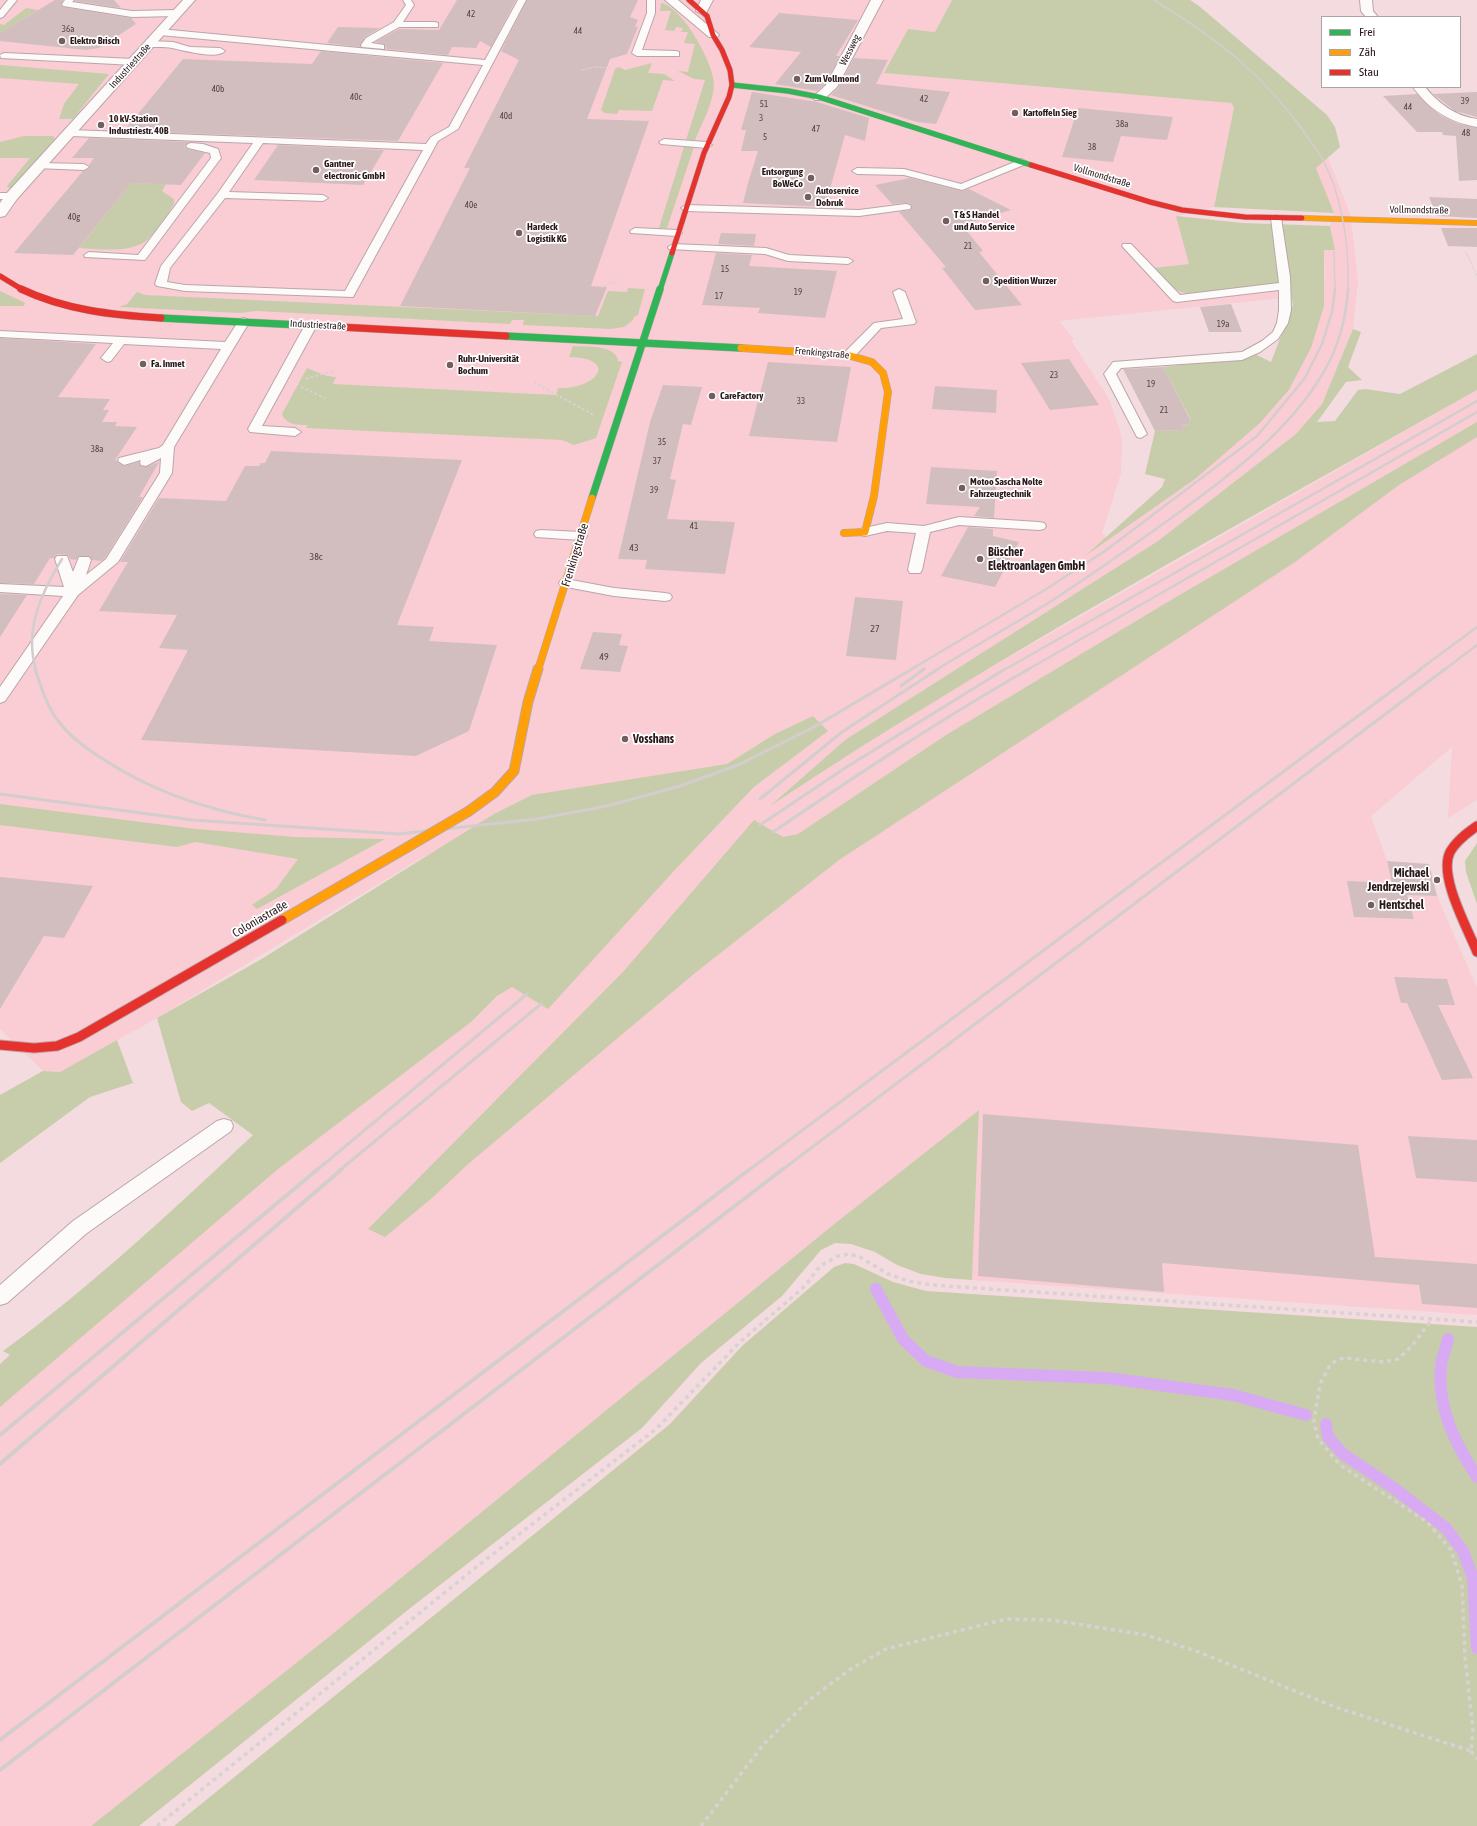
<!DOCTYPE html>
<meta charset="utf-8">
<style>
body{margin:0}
#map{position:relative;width:1477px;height:1826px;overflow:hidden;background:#f3dbdf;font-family:"Asap Condensed",sans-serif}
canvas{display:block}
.legend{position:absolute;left:1321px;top:16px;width:140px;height:72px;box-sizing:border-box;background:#fff;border:1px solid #aba3a4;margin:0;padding:5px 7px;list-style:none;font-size:12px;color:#2c191c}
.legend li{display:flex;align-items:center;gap:8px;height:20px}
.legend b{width:20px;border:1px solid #aba3a4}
</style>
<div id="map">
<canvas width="1477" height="1826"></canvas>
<ul class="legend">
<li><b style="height:5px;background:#30b455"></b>Frei</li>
<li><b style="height:5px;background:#ff9f0a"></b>Zäh</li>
<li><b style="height:5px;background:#e5322d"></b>Stau</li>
</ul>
</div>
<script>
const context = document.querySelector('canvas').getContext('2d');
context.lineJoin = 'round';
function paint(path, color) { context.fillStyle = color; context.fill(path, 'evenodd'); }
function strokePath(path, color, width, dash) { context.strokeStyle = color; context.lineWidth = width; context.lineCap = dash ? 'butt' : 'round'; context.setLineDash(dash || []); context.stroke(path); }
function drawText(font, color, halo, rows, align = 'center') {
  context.font = font + ' "Asap Condensed",sans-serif'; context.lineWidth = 3.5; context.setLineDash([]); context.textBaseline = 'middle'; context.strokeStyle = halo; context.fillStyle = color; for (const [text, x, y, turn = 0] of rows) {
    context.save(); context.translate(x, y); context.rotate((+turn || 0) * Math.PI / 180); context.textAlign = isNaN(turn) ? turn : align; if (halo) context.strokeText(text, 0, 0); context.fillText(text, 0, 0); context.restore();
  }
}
paint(new Path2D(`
 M0,0h952l-17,32 -27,-3 -23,44 346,30 3,4 -20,100 -37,9 68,7 44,61 3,13 -233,24 15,19h-3l38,59 11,31 2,11 -1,32 -19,61 5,3 -17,15 170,-129 29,-32 22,-43 14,-73 -1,-25h10l-4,-24 4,-13 -18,-45 10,-15 24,60 8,68 -5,48 -31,75 -26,30 -138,107 -313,199 -72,63 182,-115 522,-298v410l-29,18 4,-71 -81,69 16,45 8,33 42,2 40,92v327l-505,-35 7,-170 -146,115 -508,415 -234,186h-91v-419l278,-239 192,-146 27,-26 176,-124 81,-85 71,-54 -64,34 -338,90 -266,161 -97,54 -17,-1 -43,-42z`), '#f9cdd3');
paint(new Path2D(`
 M952,0h238l9,6 128,109 8,12 5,20 -24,21 18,45 -120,-6 20,-100 -3,-4 -347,-30 24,-44 27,3z
 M661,3c21,3 54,62 53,82 -1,19 -12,38 -19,55h-9l19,-60 -11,-1 -16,-8 10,1 7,-28 -11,-1 4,-11h-7l2,-4 -7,-1 -2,4 -9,-1 6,-19h-11z
 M26,8l12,2 -38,23v-9l4,1z
 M652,63l-4,10 16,1 11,7 -12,-1 -11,31 -33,-1 -2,4 -12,-1 -4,-3 14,-41 4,-2 6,3z
 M0,65l109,9 -36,45h-14l5,-15 15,-20 -79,-6z
 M24,136h29l2,3 -45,50 -3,-3 23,-28h-30v-16z
 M684,147h10l-27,81h-8z
 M131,183l35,1 -4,7 12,8v5c-8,12 -16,25 -26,35 -15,15 -50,10 -69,9z
 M1176,216l65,7 89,3 5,24h-11v56l-13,42 -22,42 -29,33 -65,56 -110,77 77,-69 3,-8 -20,-5 10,-43 29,-1 -2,-5 8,-1 -2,-3 3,-1 -28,-53 94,-12 14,7 22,-57 -4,-21 -92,10c-24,0 -29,-10 -44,-26l36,-4z
 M628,288l17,1 -7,26 -4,2 -1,3 -9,7 -13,2 -88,-4 1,-5h-12l-2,4 -254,-13 -16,2 -121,-6 8,-3 10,-12 8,3 453,21 10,-25 19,1z
 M0,291l25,12 -1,3h-24z
 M1353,329l8,3 -13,35 14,13 -16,2 -29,40 18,-1 23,-31 7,-1 35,5 77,-40v36c-238,134 -479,265 -707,416l75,-66 313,-199 138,-107 26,-30z
 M573,346c12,1 43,-2 45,15l4,1 -26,76 -22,7 -12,-5 -256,-12 2,-3c-10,0 -22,0 -26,-11l25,-46 20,8 9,1 -3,7 223,11 2,-7c39,2 62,-30 11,-31z
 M1477,422v15l-78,48 -104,77 -456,298 -144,113 -228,192 -35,33 -47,39 -17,-8 255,-257 131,-152 29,17 15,-3 148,-99 230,-138z
 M813,716l15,15 -74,56 -81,85 -125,137 -36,-22 -15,9 -26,26 -193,147 -278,238v-43l10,-9 -7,-4c89,-65 170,-141 250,-216l-44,-32 -17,8 -11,-9 -24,-84 103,-58 234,-146 38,-19 195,-31 48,-30z
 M0,804l196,25 100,8 89,2 -128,70 -5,-4 24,-16 22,-30 -103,-17 -18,5 -177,-22z
 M1477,843v61l-11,-32 -1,-11z
 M117,1040l16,43 -43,14 -90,66v-68l43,-24 17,1z
 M979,1110l-7,170 -27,-2 -24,-4 -24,-9 -22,-13 -24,-8 -16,-1 -14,7 -39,46 -81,67 -59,65 -238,185 -265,213h-48l234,-186 508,-415z
 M845,1263l9,1 39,18 33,9 551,36v499h-1303l496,-402 72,-78 92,-79z`), '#c7cdaa');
strokePath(new Path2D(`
 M876,1289l27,50 23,22 31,11 150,6 126,17 73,20
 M1448,1339c-2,9 -6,18 -7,27 -4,42 14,77 36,111
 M1326,1424l2,13 15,17 48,32 55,42 17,23 10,27 4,70`), '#d8aaf3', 12);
paint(new Path2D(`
 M55,0h8l-2,5 2,2 68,11 5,6 -37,24 -13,2 -86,-9v-8z
 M76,0h38l7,8 -46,-7z
 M457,0h59l-25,47 -11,-6 -4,7 -24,-1 -4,8 -62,-6 -1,-5 -10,-2 24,-13 40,1z
 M527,0h111l-8,17 8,3 -3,7h3l-11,27 -17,5 -23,60 62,2 -58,165 16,1 -12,29 -195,-10 70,-138h-6l55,-108 -18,-9z
 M779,13l79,7 -22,36h4l-15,28 -8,7 -42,-7 26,-32 -52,-5z
 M338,27l42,1 -15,9 -5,10 -33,-4z
 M321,51l122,12 -45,78 -274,-10 59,-72 129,5z
 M854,58l34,2 -12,24 74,8 -14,32 -19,-2 -86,-27 7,-7z
 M752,92l65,10 52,16 -4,23 -20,-6 -20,72 -82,-4 5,-20 10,-32h-17l5,-21h-5z
 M1477,92v25l-22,-6 -22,-17z
 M1417,94l23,21 17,8 20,5v52l-18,1 -3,-45 -13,-1 -1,-3h-25l-34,-36z
 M1078,108l95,9 -6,23 -46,-4 -8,26 -51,-5z
 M89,138l100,4 -5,4 3,3 18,4 -24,32 -50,-2 -58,72 -59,-2 69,-82 7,-3 -1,-3 5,-7h-22z
 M278,145l106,5 -21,35 -109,-5z
 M910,178l52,13 7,-2 42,21 -49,15 21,26 -4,1 43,53 -47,5 -33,-42 4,-1 -47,-55 11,-2 2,-2 -1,-4 -5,-1 -14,1 -17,-19z
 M1429,197l48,2v19l-40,-2z
 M1441,228h36v19l-29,-1z
 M721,233l35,1 -2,12 -36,-2z
 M716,253l36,2 -3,11 88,5 -12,47 -67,-5 2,-5 -58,-3z
 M1231,304l11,28h-33l-9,-25z
 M0,338l96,6 -38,53 52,2 -7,11h6l-7,12h15l-2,4 22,1 -22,33 9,6 15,-4 2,4 5,1 13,-5 -20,35h4l-38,61 -4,3 -9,-1 -3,-4h-10l-3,4 -6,-1 -2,-4 -11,-1 -3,4h-4l-16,26 -34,-1z
 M1069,359l30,46 -49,5 -29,-47z
 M768,362l83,5 -14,75 -88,-6z
 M1163,367l28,54h-3l2,3 -8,1 3,5 -30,1 -32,-62z
 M663,385l39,2 -11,38 -8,-1 -13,55 6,1 -9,39 68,3 -10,52 -80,-5 2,-9 -29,-1 32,-137z
 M935,386l62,4 -1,23 -64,-4z
 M271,451l191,9 -65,165 37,2 -5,14 68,4 -28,86 -53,25 -275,-16 47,-90 -29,-2 18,-33 -78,-4 29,-49h-8l39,-64 67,3 19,-35h14l2,-3h4z
 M931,467l66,4 -3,47 -20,-2 6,-9 -54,-3z
 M968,527l25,2v7l26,6 -24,45 -54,-11z
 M0,594l27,1 -27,42z
 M855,597l48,4 -7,59 -50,-4z
 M593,632l29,2 -3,11 9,1 -8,26 -40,-3z
 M1387,861l42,3 8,32 -30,-1 7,24 -60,-2 -7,-36 45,2z
 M0,877l93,9 -29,52 -20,-2 -44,73z
 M1394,977l53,2 8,26h-17l35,73 -31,2 -35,-77h-6z
 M983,1114l375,31 17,112 102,7v44l-55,-4 -3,-19 -257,-22 2,29 -186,-16z
 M1408,1136l69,4v42l-61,-4z`), '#d3bebf');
const lane = new Path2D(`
 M8,0h9l-14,17 -3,1v-8z
 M65,0h9l-2,2 60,9 45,-1 4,3 -4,3 -45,1 -69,-11 -1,-2z
 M403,0h8l3,5 -11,17h32l3,1v4h-39l-28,16 13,2v4l-22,-2 -1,-2 5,-7 28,-16 12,-17z
 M518,0h8l-68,129 -20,12 -85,156 -168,-6 -28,-5 -2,-2 6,-18 57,-73 35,-50 -182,-7 -5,-3 5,-3 355,14 5,-7 18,-10 34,-62 -323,-30 -4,-3 4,-3 325,31zM263,143l160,7 -78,141 -160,-6 -18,-3 3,-14 55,-70 98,3 5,-3 -5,-3 -94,-3z
 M647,0h8v13l-13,37 34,1 3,1v4h-42l-5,-3 15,-40z
 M150,41l23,1 17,5 30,1 5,3c-9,9 -42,-1 -53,-3 -8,-2 -17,0 -25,-2l-1,-2z
 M4,53l130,6 5,3 -5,3 -133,-7 -1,-3z
 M664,139l43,3 5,3 -5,3 -46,-4 -2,-2z
 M191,143l12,1 15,5 3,9 -76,102 -60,-3 -1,-2 5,-3 49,3 73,-97 -1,-5 -22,-5 -2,-2 2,-2z
 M1022,159l5,3 -1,2 -64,26 -58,-15 -47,-1 -5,-3 5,-3 47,1 57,15z
 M40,163l44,1 5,3 -5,3 -48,-2 -1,-2z
 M0,193h12l5,3 -5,3h-12z
 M906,204l4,1 1,2 -1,2 -51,7 -173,-5 -5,-3 5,-3 173,5z
 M1276,215l5,3 9,59 1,33 -3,13 -10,16 -18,13 -18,8 -121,8 -5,6 31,60 -6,4 -4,-1 -33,-63 9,-12 129,-10 20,-11 11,-9 4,-9 2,-13v-20l-102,12 -4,-1 -51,-55 1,-2h8l49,51 99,-12 -8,-65z
 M635,228l42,2 5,3 -5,3 -46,-3 -1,-2z
 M673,244l93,4 23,7 59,3 5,3 -5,3 -60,-3 -23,-7 -96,-5 -1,-2z
 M899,289l6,3 11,30 -2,2 -33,4 -28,30h-8l-2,-3 2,-3 29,-29 29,-4 -10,-27z
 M244,318l6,3 -76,126 -2,26 -54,89 -40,33 -73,106 -5,2v-16l63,-91 -63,-4v-8l64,3 -9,-28 2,-3h10l6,16 6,-15h10l2,3 -5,15 20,-16 54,-86 1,-15 -15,8 -5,-1 -1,-3 1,-2 -17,5 -6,-4 1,-3 40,-10 4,-3 58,-96 -97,-5 -13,17 -4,1 -6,-4 12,-15 -113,-6v-6l225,11 15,-23z
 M311,322l6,3 -55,101 33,2 6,4 -6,4 -45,-4 -2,-3 57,-104z
 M959,517l80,5 5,1 2,3 -2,3 -5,1 -80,-5 -29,7 -8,38 -2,3h-10l-2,-3 8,-37 -29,-2 -22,5 -5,-1 -2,-3 2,-3 27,-6 37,3z
 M541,530l39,2 5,1 2,3 -2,3 -5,1 -44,-3 -2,-3 2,-3z
 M566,579l48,9 51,5 5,1 2,3 -2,3 -5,1 -51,-5 -53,-10 -2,-3 2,-3z
 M224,1119l7,2 2,5 -2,5 -144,102 -80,70 -7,2v-20l73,-64 144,-100z`);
const street = new Path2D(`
 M183,0h12l-178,199 -12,17 -5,1v-14l7,-10z
 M665,0h13l39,33 2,2 -2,2h-8z
 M701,0h12l-7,13 -4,1 -6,-3z
 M871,0h12l-46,87 -14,13h-8l-2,-3 13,-12z
 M1360,0h12l1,11 5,6h-12l-5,-6z
 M1413,87h12c14,17 30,29 52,32v8c-27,-5 -48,-17 -64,-40z`);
const fastFar1 = new Path2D(`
 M732,85l56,6 31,6 212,68
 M660,290l12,-37`);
const fast = new Path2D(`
 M161,318l179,9
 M506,336l235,12
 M592,498l68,-209`);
const slowFar2 = new Path2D(`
 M1302,218l175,5`);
const slowFar1 = new Path2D(`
 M741,348l106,7 25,7 11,11 5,19 -14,104 -9,36 -21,1
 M538,670l54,-172`);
const slow = new Path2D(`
 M469,811l26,-19 19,-21 14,-69 10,-33
 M282,920l124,-72`);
const jamFar2 = new Path2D(`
 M1031,165l119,37 32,8 63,7 57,1
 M672,253l32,-100 25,-56 3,-12 -2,-15 -8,-20 -9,-15 -6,-19 -18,-16
 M0,276l23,14`);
const jamFar1 = new Path2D(`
 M21,289c44,21 91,26 140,29
 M340,327l166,9`);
const jam = new Path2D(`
 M1477,826c-10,7 -21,15 -27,26 -12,24 18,77 27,100
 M0,1045l34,3 23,-2 22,-9 203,-117`);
strokePath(lane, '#baa6aa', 2);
strokePath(street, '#baa6aa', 2);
strokePath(fastFar1, '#baa6aa', 6);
strokePath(fast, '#baa6aa', 8);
strokePath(slowFar2, '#baa6aa', 6);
strokePath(slowFar1, '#baa6aa', 8);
strokePath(slow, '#baa6aa', 11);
strokePath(jamFar2, '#baa6aa', 6);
strokePath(jamFar1, '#baa6aa', 8);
strokePath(jam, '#baa6aa', 11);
strokePath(new Path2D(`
 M582,70l13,-3 16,1
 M1466,252l11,24
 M601,287l17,-6`), '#d9d1d2', 1.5, [1.5, 1.5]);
strokePath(new Path2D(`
 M306,379l27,-8
 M534,382l61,34
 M301,387l24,11`), '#d9d1d2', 2, [2.5, 2.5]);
strokePath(new Path2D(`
 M1471,1751l6,8
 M157,1826l318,-258 181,-139 83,-86 66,-57 15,-20 18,-10 11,-2 11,3 28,17 20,7 24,4 545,37
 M701,1826l62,-81 45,-44 41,-31 37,-21 120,-30 45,1 95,15 50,16 139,56 136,44 2,-21 -8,-73 -3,-72 -11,-35 -24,-28 -87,-57 -22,-26 -4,-18 6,-37 10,-19 7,-5 7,-2 40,4 14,-3 14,-13 20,-27`), '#d9d1d2', 3.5, [4, 4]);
paint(lane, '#fdfafa');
paint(street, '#fdfafa');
strokePath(fastFar1, '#30b455', 5);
strokePath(fast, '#30b455', 7);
strokePath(slowFar2, '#ff9f0a', 5);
strokePath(slowFar1, '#ff9f0a', 7);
strokePath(slow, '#ff9f0a', 9);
strokePath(jamFar2, '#e5322d', 5);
strokePath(jamFar1, '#e5322d', 7);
strokePath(jam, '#e5322d', 9);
strokePath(new Path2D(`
 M1154,0c58,35 108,73 147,128 7,10 16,21 22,32 20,39 26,87 25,130
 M1334,252l1,38`), '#d4cdce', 1.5);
strokePath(new Path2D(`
 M36,670c-12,-40 5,-77 26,-111
 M910,670l133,-79 62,-40 152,-115 48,-58 17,-34 10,-32 3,-23
 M923,670l1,-1
 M936,670c39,-24 78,-46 117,-70 41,-27 81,-55 121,-84 55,-40 113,-83 148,-141 16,-26 24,-56 26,-86
 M1004,670l473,-269
 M1027,670l450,-258
 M1419,670l58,-43
 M1444,670l33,-25`), '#d4cdce', 2.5);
strokePath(new Path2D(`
 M35,669c6,18 12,38 24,53 11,15 28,27 44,37 50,33 104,51 162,61
 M901,686l23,-17
 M0,794l193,26 205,14 139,-15 70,-13 73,-20 58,-21 76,-38 98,-58
 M760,799l82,-67 96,-63
 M760,825l85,-57 160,-99
 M773,832c84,-57 168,-113 256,-163
 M317,1170l210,-176
 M340,1170l201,-166
 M749,1170l672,-501
 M782,1170l663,-501`), '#d4cdce', 3);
strokePath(new Path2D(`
 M0,1435l318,-266
 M0,1464l342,-295
 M0,1740l750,-571
 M0,1770l783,-601`), '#d4cdce', 4);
const slowBridge = new Path2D(`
 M406,848l63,-37`);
strokePath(slowBridge, '#baa6aa', 11, []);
strokePath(slowBridge, '#ff9f0a', 9);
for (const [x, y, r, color] of [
 [62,41,4,"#725d60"],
 [797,79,4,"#725d60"],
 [1015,113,4,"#725d60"],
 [101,125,4,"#725d60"],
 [316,170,4,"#725d60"],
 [811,178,4,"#725d60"],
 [808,197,4,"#725d60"],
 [946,221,4,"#725d60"],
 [519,233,4,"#725d60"],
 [986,281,4,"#725d60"],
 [143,364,4,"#725d60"],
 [450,365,4,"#725d60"],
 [712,396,4,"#725d60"],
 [962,488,4,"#725d60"],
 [980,559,4,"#725d60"],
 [625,739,4,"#725d60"],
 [1437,880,4,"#725d60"],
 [1371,905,4,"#725d60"]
]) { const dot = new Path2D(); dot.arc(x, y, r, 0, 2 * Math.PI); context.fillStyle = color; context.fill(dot); strokePath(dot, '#fff', 1.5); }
drawText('9px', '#564245', null, [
 ["42",471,14],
 ["36a",68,29],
 ["44",578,31],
 ["40b",218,89],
 ["40c",356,97],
 ["42",924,99],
 ["39",1465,101],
 ["51",764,104],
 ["44",1408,107],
 ["40d",506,116],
 ["3",761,118],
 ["38a",1122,124],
 ["47",816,129],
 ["48",1466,133],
 ["5",765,137],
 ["38",1092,147],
 ["40e",471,205],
 ["40g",74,217],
 ["21",968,246],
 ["15",725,269],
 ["19",798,292],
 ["17",719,296],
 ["19a",1223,324],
 ["23",1054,375],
 ["19",1151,384],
 ["33",801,401],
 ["21",1164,410],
 ["35",662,442],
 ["38a",97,449],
 ["37",657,461],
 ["39",654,490],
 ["41",694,526]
]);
drawText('bold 10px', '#2c191c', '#fff', [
 ["Elektro Brisch",70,41],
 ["Zum Vollmond",805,79],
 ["Kartoffeln Sieg",1023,113],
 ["10 kV-Station",109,119],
 ["Industriestr. 40B",109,131],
 ["Gantner",324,164],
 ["electronic GmbH",324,176],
 ["Entsorgung",803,172,"right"],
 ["BoWeCo",803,184,"right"],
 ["Autoservice",816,191],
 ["Dobruk",816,203],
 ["T & S Handel",954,215],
 ["und Auto Service",954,227],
 ["Hardeck",527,227],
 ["Logistik KG",527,239],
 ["Spedition Wurzer",994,281],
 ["Ruhr-Universität",458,359],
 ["Bochum",458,371],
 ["Fa. Inmet",151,364],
 ["CareFactory",720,396],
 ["Motoo Sascha Nolte",970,482],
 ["Fahrzeugtechnik",970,494]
], 'left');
drawText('10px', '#2c191c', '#fff', [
 ["Wessweg",850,50,-63],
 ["Industriestraße",130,66,-48],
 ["Vollmondstraße",1102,176,17],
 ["Vollmondstraße",1419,210,1],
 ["Industriestraße",318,325,3],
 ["Frenkingstraße",822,353,5]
]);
drawText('10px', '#564245', null, [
 ["43",634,548],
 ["38c",316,557],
 ["27",875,629],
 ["49",604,657]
]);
drawText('bold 12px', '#2c191c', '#fff', [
 ["Büscher",988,552],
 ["Elektroanlagen GmbH",988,566],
 ["Vosshans",633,739],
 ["Michael",1429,873,"right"],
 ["Jendrzejewski",1429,887,"right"],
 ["Hentschel",1379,905]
], 'left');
drawText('12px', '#2c191c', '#fff', [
 ["Frenkingstraße",575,555,-73],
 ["Coloniastraße",260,919,-30]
]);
</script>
